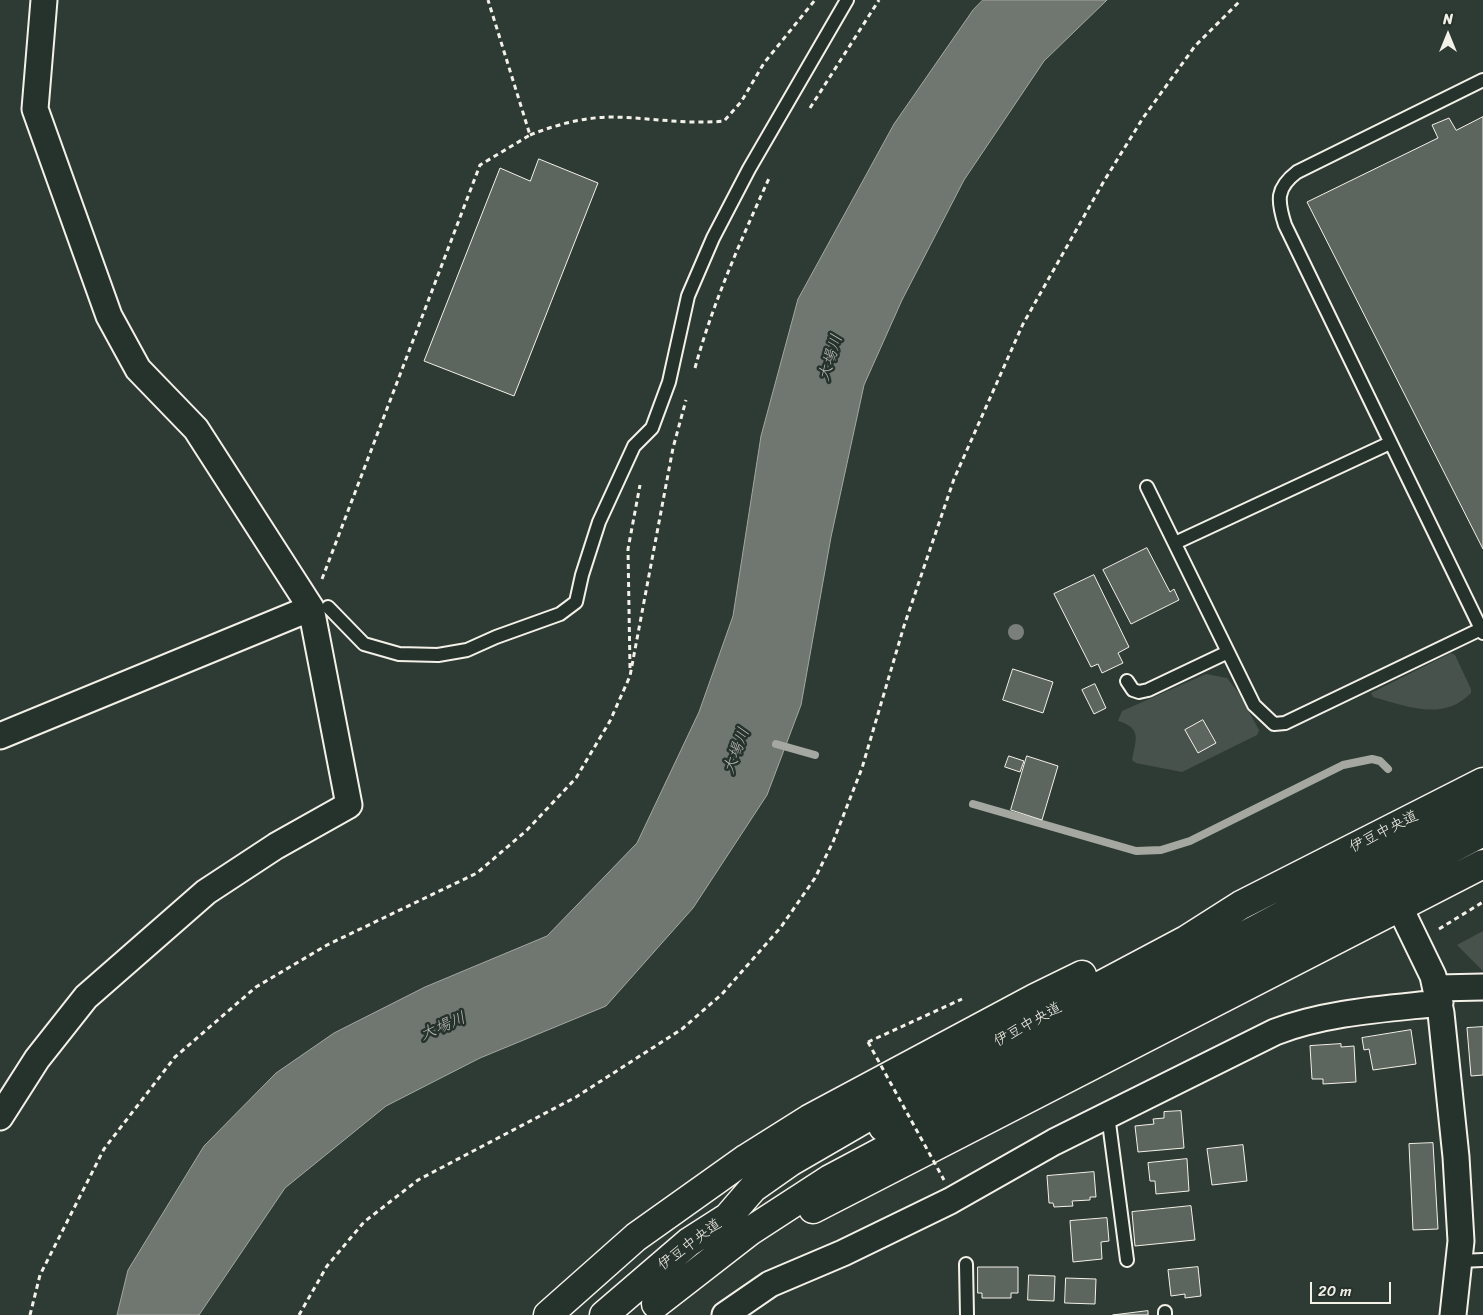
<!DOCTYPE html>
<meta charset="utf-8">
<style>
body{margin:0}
#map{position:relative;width:1483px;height:1315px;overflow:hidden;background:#2e3b34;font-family:Sriracha,sans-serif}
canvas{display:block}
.north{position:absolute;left:1423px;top:10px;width:50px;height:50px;-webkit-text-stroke:4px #26332d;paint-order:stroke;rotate:0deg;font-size:14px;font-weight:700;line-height:20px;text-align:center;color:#f4f1e8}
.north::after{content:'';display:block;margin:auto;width:18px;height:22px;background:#f4f1e8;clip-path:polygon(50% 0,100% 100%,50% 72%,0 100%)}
.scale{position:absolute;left:1310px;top:1282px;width:81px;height:22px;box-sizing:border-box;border:2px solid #f4f1e8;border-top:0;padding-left:6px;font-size:15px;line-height:18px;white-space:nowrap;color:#f4f1e8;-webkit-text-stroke:4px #26332d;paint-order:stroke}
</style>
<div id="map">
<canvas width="1483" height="1315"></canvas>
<div class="north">N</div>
<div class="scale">20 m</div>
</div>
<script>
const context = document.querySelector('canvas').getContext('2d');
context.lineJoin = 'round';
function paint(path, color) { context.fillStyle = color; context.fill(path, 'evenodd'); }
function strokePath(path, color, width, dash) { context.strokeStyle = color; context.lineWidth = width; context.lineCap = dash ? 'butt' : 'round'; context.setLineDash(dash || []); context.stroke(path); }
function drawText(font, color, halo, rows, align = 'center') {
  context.font = font + ' Sriracha,"Klee One",sans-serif'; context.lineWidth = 5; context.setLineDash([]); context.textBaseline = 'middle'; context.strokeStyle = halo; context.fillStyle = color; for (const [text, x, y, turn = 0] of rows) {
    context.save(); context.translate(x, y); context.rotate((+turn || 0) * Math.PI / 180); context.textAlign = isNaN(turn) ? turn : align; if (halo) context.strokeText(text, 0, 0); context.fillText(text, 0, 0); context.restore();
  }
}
paint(new Path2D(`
 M1451,653l4,2 16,34v4c-28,29 -64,13 -98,4l-2,-4z
 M1206,674l21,4 11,14 21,38 -2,5 -75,37 -46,-9 -4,-3c4,-21 10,-32 -14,-39l4,-10z
 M1483,931v40l-26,-26z`), '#48524c');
const water = new Path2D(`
 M983,0h124l-63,61 -80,119 -62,120 -38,85 -33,152 -30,168 -34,90 -74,113 -87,98 -126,52 -94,48 -101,82 -86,127h-82l11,-45 76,-124 72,-73 58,-40 91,-46 122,-51 90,-93 62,-131 34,-96 28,-180 37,-137 96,-175 79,-114z`);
paint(water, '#6f7770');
strokePath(water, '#a4a8a0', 1);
strokePath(new Path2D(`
 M776,744l39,11
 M973,804l163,47 25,-1 29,-9 153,-76 29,-6 8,2 8,8`), '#a4a8a0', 8);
const building = new Path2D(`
 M1483,117v432l-176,-347 131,-64 -6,-13 17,-7 7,12z
 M539,159l59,24 -84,213 -90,-35 76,-193 30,13z
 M1147,548l23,44 4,-3 5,11 -48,24 -28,-54z
 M1094,575l35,72 -11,6 5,10 -21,10 -4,-9 -7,3 -37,-73z
 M1013,669l40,13 -10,31 -40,-13z
 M1095,684l11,24 -12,6 -12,-24z
 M1203,720l13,23 -18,10 -13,-23z
 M1009,756l15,5 -4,11 -15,-5z
 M1027,756l31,10 -16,54 -31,-10z
 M1483,1027v48l-12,1 -4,-48z
 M1411,1030l5,34 -43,6 -4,-21 -5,1 -2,-12z
 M1341,1044v3l13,-1 2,36 -33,2v-5h-11l-2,-33z
 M1181,1111l3,37 -46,4 -3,-26 19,-2 -1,-5 11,-1v-6z
 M1433,1143l5,86 -25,1 -4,-86z
 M1243,1145l4,36 -35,4 -5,-36z
 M1187,1159l2,32 -33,3 -1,-13h-5l-2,-18z
 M1094,1172l2,25h-6v3l-18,1 1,5 -19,1 -1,-4h-4l-2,-27z
 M1191,1206l4,34 -60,6 -3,-34z
 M1107,1218l2,23 -8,1 1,17 -29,3 -3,-41z
 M978,1267h40v26h-7v5h-29v-5h-4z
 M1198,1267l3,29 -16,2v-4l-14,2 -3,-26z
 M1029,1275l26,1 -1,25 -26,-1z
 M1066,1278l30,1 -1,25 -30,-1z
 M1148,1311v4h-35z`);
paint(building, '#5c655e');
strokePath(building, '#f4f1e8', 1);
const lane = new Path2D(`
 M1483,80l-186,92c-21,16 -20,28 -12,53l198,408
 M1147,487l107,218 20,19 11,-1 198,-95
 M1175,543l215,-100
 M328,607l36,37 35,10 39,1 29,-5 29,-13 64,-23 16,-12 6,-27 17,-53 35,-76 18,-18 17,-46 19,-86 25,-58 36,-69 98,-169
 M1127,681l6,9 6,2 9,-2 80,-38
 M1108,1115l19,145
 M1459,1261l24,-1
 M966,1264l1,51
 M1165,1315v-3`);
const street = new Path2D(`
 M0,736l311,-128
 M1400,908l33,68 8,37 15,144 5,84 -8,74
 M1438,988l45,-1
 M0,1117l37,-58 49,-62 120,-105 70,-46 73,-41 -38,-197 -115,-179 -58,-60 -29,-53 -74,-207 9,-109
 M725,1315l45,-31 73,-31 107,-52 104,-59 221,-110c52,-20 110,-23 165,-29`);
const highway = new Path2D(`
 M883,1127l600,-318
 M813,1209l670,-345
 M656,1304l94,-73 80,-52 653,-347
 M548,1315l88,-78 111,-79 62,-39 226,-121 47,-23
 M604,1315l85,-73 39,-25 25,-29 37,-26 238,-138 158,-84 55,-35 242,-123`);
strokePath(lane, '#f4f1e8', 16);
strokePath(street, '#f4f1e8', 29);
strokePath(highway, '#f4f1e8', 31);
strokePath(new Path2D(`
 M810,108l69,-108
 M530,135c25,-10 51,-17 78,-18 39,0 77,8 116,4l17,-19 23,-39 51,-63
 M695,368c18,-66 47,-130 75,-192
 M322,579l158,-414 50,-30 -42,-135
 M630,668l-2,-119 12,-64
 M1439,929l44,-27
 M868,1042l94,-43
 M30,1315l10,-40 64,-126 71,-92 81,-70 71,-42 150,-72 50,-43 49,-52 34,-57 20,-45 43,-228 13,-48
 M299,1315l28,-49 37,-44 54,-42 158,-83 106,-68 40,-35 59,-67 34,-49 18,-36 29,-74 42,-142 50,-147 69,-155 81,-143 39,-63 52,-72 46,-46`), '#f4f1e8', 3, [5, 4]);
strokePath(lane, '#26332d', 12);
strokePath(street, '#26332d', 25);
strokePath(highway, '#26332d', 28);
strokePath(new Path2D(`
 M868,1042l76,138`), '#f4f1e8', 3, [5, 4]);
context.fillStyle = '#7a8079';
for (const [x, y] of [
 [1016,632]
]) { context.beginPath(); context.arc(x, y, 8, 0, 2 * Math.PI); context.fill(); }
drawText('15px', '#f4f1e8', '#26332d', [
 ["伊豆中央道",1384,832,-27],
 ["伊豆中央道",1028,1025,-29],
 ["伊豆中央道",690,1245,-37]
]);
drawText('italic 16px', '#b8bab2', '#26332d', [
 ["大場川",831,358,-73],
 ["大場川",737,751,-69],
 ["大場川",443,1027,-23]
]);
</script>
